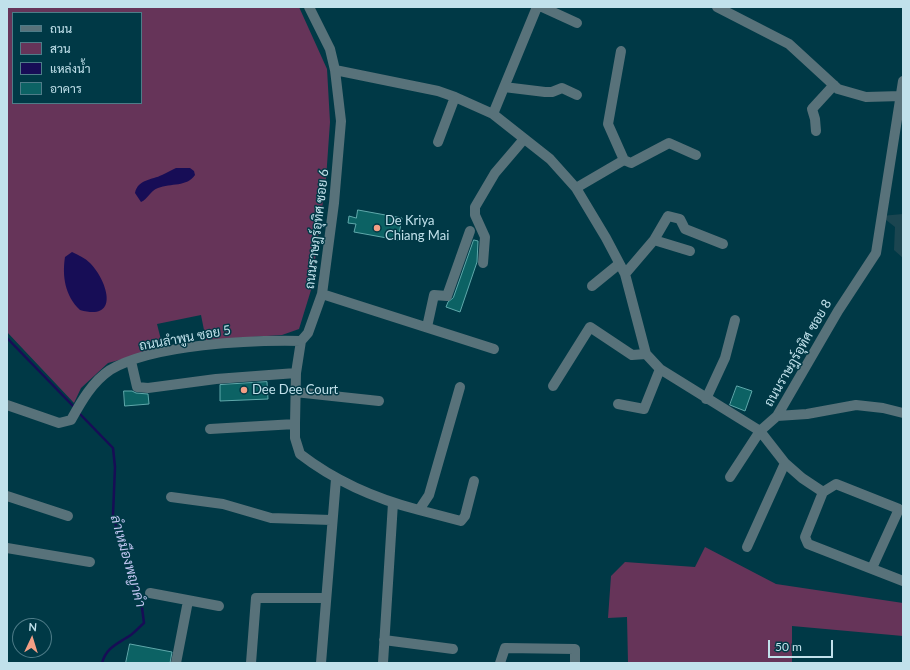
<!DOCTYPE html>
<meta charset="utf-8">
<style>
body{margin:0}
#map{position:relative;width:910px;height:670px;overflow:hidden;background:#003946;font-family:Lato,Sarabun,sans-serif}
canvas{display:block}
.frame{position:absolute;inset:0;border:8px solid #c1e1eb;pointer-events:none}
.legend{position:absolute;left:12px;top:12px;width:130px;height:92px;box-sizing:border-box;background:#003946;border:1px solid #4d7c88;margin:0;padding:5px 7px;list-style:none;font-size:12px;color:#c1e1eb}
.legend li{display:flex;align-items:center;gap:8px;height:20px}
.legend b{width:20px;border:1px solid #4d7c88}
.north{position:absolute;left:12px;top:618px;width:40px;height:40px;box-sizing:border-box;background:#003946;border:1px solid #4d7c88;border-radius:50%;rotate:4deg;font-size:11px;font-weight:700;line-height:16px;text-align:center;color:#c1e1eb}
.north::after{content:'';display:block;margin:auto;width:14px;height:18px;background:#f39f85;clip-path:polygon(50% 0,100% 100%,50% 72%,0 100%)}
.scale{position:absolute;left:768px;top:640px;width:65px;height:18px;box-sizing:border-box;border:2px solid #c1e1eb;border-top:0;padding-left:5px;font-size:12px;line-height:14px;white-space:nowrap;color:#c1e1eb;-webkit-text-stroke:3px #003946;paint-order:stroke}
</style>
<div id="map">
<canvas width="910" height="670"></canvas>
<div class="frame"></div>
<ul class="legend">
<li><b style="height:5px;background:#58727a"></b>ถนน</li>
<li><b style="height:11px;background:#663459"></b>สวน</li>
<li><b style="height:11px;background:#170d56"></b>แหล่งน้ำ</li>
<li><b style="height:11px;background:#0c6264"></b>อาคาร</li>
</ul>
<div class="north">N</div>
<div class="scale">50 m</div>
</div>
<script>
const context = document.querySelector('canvas').getContext('2d');
context.lineJoin = 'round';
function paint(path, color) { context.fillStyle = color; context.fill(path, 'evenodd'); }
function strokePath(path, color, width, dash) { context.strokeStyle = color; context.lineWidth = width; context.lineCap = dash ? 'butt' : 'round'; context.setLineDash(dash || []); context.stroke(path); }
function drawText(font, color, halo, rows, align = 'center') {
  context.font = font + ' Lato,Sarabun,sans-serif'; context.lineWidth = 3; context.setLineDash([]); context.textBaseline = 'middle'; context.strokeStyle = halo; context.fillStyle = color; for (const [text, x, y, turn = 0] of rows) {
    context.save(); context.translate(x, y); context.rotate((+turn || 0) * Math.PI / 180); context.textAlign = isNaN(turn) ? turn : align; if (halo) context.strokeText(text, 0, 0); context.fillText(text, 0, 0); context.restore();
  }
}
paint(new Path2D(`
 M903,214v44l-9,-8 1,-23 -14,-11z`), '#1b4550');
paint(new Path2D(`
 M7,7h292l28,62 3,53 -4,57 -15,111 -12,39 -17,6 -76,5 -5,-25 -44,9 6,24 -55,15 -27,25 -7,15 -67,-71zM13,13h128v90h-128z
 M705,547l71,37 127,19v33l-111,-10v37h-164l-1,-46 -19,1 3,-42 14,-14 70,5z`), '#663459');
paint(new Path2D(`
 M176,168h14l4,3 1,4c-8,12 -24,8 -37,13 -8,3 -10,11 -17,14l-6,-9c3,-14 17,-13 27,-18 5,-2 9,-5 14,-7z
 M72,252c6,3 13,6 18,11 17,17 31,59 -10,47 -15,-14 -18,-34 -15,-53z`), '#170d56');
strokePath(new Path2D(`
 M7,338l68,70
 M78,412l35,36 2,19 -2,48 15,53 13,32 3,23c-6,5 -11,12 -18,15 -11,7 -20,11 -24,25`), '#170d56', 2.5);
const building = new Path2D(`
 M358,210l44,8 -4,22 -44,-8 2,-8 -8,-1 1,-7 7,2z
 M474,240l4,1 -1,21 -17,50 -14,-5 2,-5 5,-4z
 M267,382l1,17 -48,2v-16z
 M737,386l15,5 -7,20 -15,-6z
 M124,391h8l4,2 12,1 1,10 -24,2z
 M130,644l42,8 -2,11h-44z`);
paint(building, '#0c6264');
strokePath(building, '#5fa9ab', 1);
strokePath(new Path2D(`
 M309,7l21,42 5,21 6,51 -7,82 -12,91 -14,39 -7,8 -5,32 -1,51v14l5,16c35,27 76,45 119,56l10,-15 31,-108
 M542,7l35,16
 M717,7l72,37 49,45 28,8 35,-1
 M335,70l103,21 17,6 38,17 57,45 26,29 30,50 19,36 21,80 14,15 100,62 25,32 17,15 21,14
 M504,87l41,5h7l10,-4 15,7
 M493,114l44,-107
 M816,131l-1,-12 -3,-10 22,-24
 M438,142l17,-45
 M624,160l7,3 38,-20 27,12
 M576,188l48,-28 -16,-36 13,-73
 M654,240l36,11
 M483,263l2,-26 -10,-22v-8l20,-34 29,-34
 M625,274l29,-34 14,-24 12,3 5,10 38,15
 M592,286l27,-22
 M322,294l172,55
 M427,327l7,-32 13,1 23,-65
 M131,361l6,26 11,1 68,-9 80,-6
 M553,386l37,-59 42,28 14,-1
 M295,392l84,9
 M706,399l19,-41 10,-38
 M618,404l26,5 16,-40
 M7,405l52,18 12,-3c10,-18 21,-38 39,-50 43,-26 141,-30 191,-29
 M777,416l30,-2 49,-9 27,3 20,5
 M210,429l85,-5
 M730,477l30,-46 17,-15 61,-105 38,-58 27,-172
 M7,496l61,20
 M171,497l52,7 48,14 60,2
 M419,510l42,11 4,-5 9,-35
 M747,547l38,-84
 M7,548l83,14
 M872,568l27,-59 -63,-25 -13,8 -18,45 3,7 95,37
 M150,593l69,13
 M384,640l69,9
 M176,663l12,-62
 M251,663l5,-65h70
 M321,663l15,-184
 M383,663l10,-160
 M500,663l5,-15 70,1v14`), '#58727a', 10);
for (const [x, y, r, color] of [
 [377,228,4,"#f39f85"],
 [244,390,4,"#f39f85"]
]) { const dot = new Path2D(); dot.arc(x, y, r, 0, 2 * Math.PI); context.fillStyle = color; context.fill(dot); strokePath(dot, '#003946', 1.5); }
drawText('13px', '#c1e1eb', '#003946', [
 ["De Kriya",385,221],
 ["Chiang Mai",385,236],
 ["Dee Dee Court",252,390]
], 'left');
drawText('13px', '#c1e1eb', '#003946', [
 ["ถนนราษฎร์อุทิศ ซอย 6",317,229,-83],
 ["ถนนลำพูน ซอย 5",185,338,-10],
 ["ถนนราษฎร์อุทิศ ซอย 8",798,353,-60]
]);
drawText('italic 14px', '#bec4ef', '#003946', [
 ["ลำเหมืองพญาคำ",128,561,74]
]);
</script>
